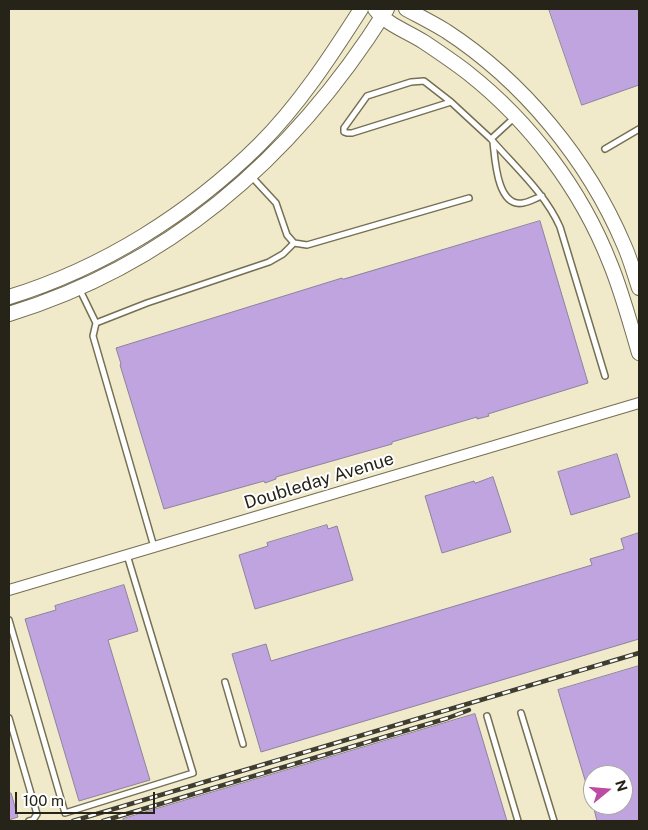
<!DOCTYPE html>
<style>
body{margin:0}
#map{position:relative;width:648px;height:830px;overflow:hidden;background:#f0eacb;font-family:"Public Sans",sans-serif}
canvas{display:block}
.frame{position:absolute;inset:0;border:10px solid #262418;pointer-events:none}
.north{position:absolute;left:583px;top:765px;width:50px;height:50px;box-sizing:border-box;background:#fff;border:1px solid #a8a7a3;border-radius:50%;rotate:73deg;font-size:14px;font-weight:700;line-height:20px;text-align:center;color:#262418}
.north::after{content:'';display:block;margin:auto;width:18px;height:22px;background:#bd4aa3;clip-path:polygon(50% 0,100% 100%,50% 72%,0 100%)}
.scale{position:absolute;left:15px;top:792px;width:140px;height:22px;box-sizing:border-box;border:2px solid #262418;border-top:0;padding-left:6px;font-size:15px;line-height:18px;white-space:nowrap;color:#262418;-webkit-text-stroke:4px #fff;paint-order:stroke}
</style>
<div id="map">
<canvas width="648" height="830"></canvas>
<div class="frame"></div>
<div class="north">N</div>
<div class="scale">100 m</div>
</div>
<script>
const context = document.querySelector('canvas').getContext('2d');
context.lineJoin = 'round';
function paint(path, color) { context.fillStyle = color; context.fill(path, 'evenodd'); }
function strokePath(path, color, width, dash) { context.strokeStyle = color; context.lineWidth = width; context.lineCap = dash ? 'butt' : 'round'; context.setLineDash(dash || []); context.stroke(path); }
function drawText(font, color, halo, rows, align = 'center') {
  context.font = font + ' "Public Sans",sans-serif'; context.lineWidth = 4; context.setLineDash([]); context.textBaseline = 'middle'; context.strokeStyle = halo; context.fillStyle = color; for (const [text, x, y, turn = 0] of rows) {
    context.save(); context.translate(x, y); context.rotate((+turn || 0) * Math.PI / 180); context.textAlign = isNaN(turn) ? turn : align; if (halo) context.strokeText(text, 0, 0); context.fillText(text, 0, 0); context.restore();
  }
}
const building = new Path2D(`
 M549,9h90v76l-57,20z
 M540,221l48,162 -100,31 1,2 -12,3v-2l-85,25v2l-116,33v2l-11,4 -1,-2 -100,28 -44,-144 1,-1 -5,-16 226,-70 1,1z
 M617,454l13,43 -59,18 -13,-43z
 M493,477l18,55 -69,21 -17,-57 49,-15 1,2z
 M327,525l1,4 9,-3 16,54 -98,29 -16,-54 29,-9 -1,-3z
 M639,533v106l-378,113 -29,-98 34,-10 5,17 321,-96 -2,-6 34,-10 -3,-10z
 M124,585l14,46 -30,9 42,140 -71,21 -54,-182 31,-9 -1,-4z
 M639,666v155h-42l-4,-16h30v-30h-30v25h-2l-33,-110z
 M475,714l32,107h-384v-2z
 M9,793h2l7,24 -9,3z`);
paint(building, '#bfa4e0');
strokePath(building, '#8d829c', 1);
const lane = new Path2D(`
 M451,102l-99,31h-5l-3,-1v-4l23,-32 44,-14 13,-1 27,21 40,37
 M515,117l-24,22c24,28 54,54 69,88l45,149
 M493,142c2,17 4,66 30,61 6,-1 13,-5 19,-7
 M605,149l34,-20
 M251,176l25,27 11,32 7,8 13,2 162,-47
 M79,288l17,35 -3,13 61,211
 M96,323l51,-20 122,-41 14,-8 11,-11
 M9,620l56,193 128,-40 -66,-218
 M225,682l18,62
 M521,713l33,108
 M487,716l31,105
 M9,718l28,96 -4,6 -4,1`);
const street = new Path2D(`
 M9,590l630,-187`);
const secondary = new Path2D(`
 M375,9c12,16 32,22 49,33 15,10 30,20 44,31 62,49 113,116 142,190 12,29 20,60 29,90
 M406,9c13,7 27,14 40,22 77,50 142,129 178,214 6,13 10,28 15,43
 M9,297c94,-29 180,-83 250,-152 40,-40 72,-89 102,-136
 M9,314c166,-51 287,-160 378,-305`);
strokePath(lane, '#756f53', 8);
strokePath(street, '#756f53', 12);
strokePath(secondary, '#756f53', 16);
strokePath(lane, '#fff', 5);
strokePath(street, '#fff', 10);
strokePath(secondary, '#fff', 14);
const rail = new Path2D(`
 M73,821l566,-168
 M103,821l345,-103 21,-8`);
strokePath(rail, '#3f3d2f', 4.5);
strokePath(rail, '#fff', 2.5, [8]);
drawText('18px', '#262418', '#fff', [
 ["Doubleday Avenue",319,481,-17]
]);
</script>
